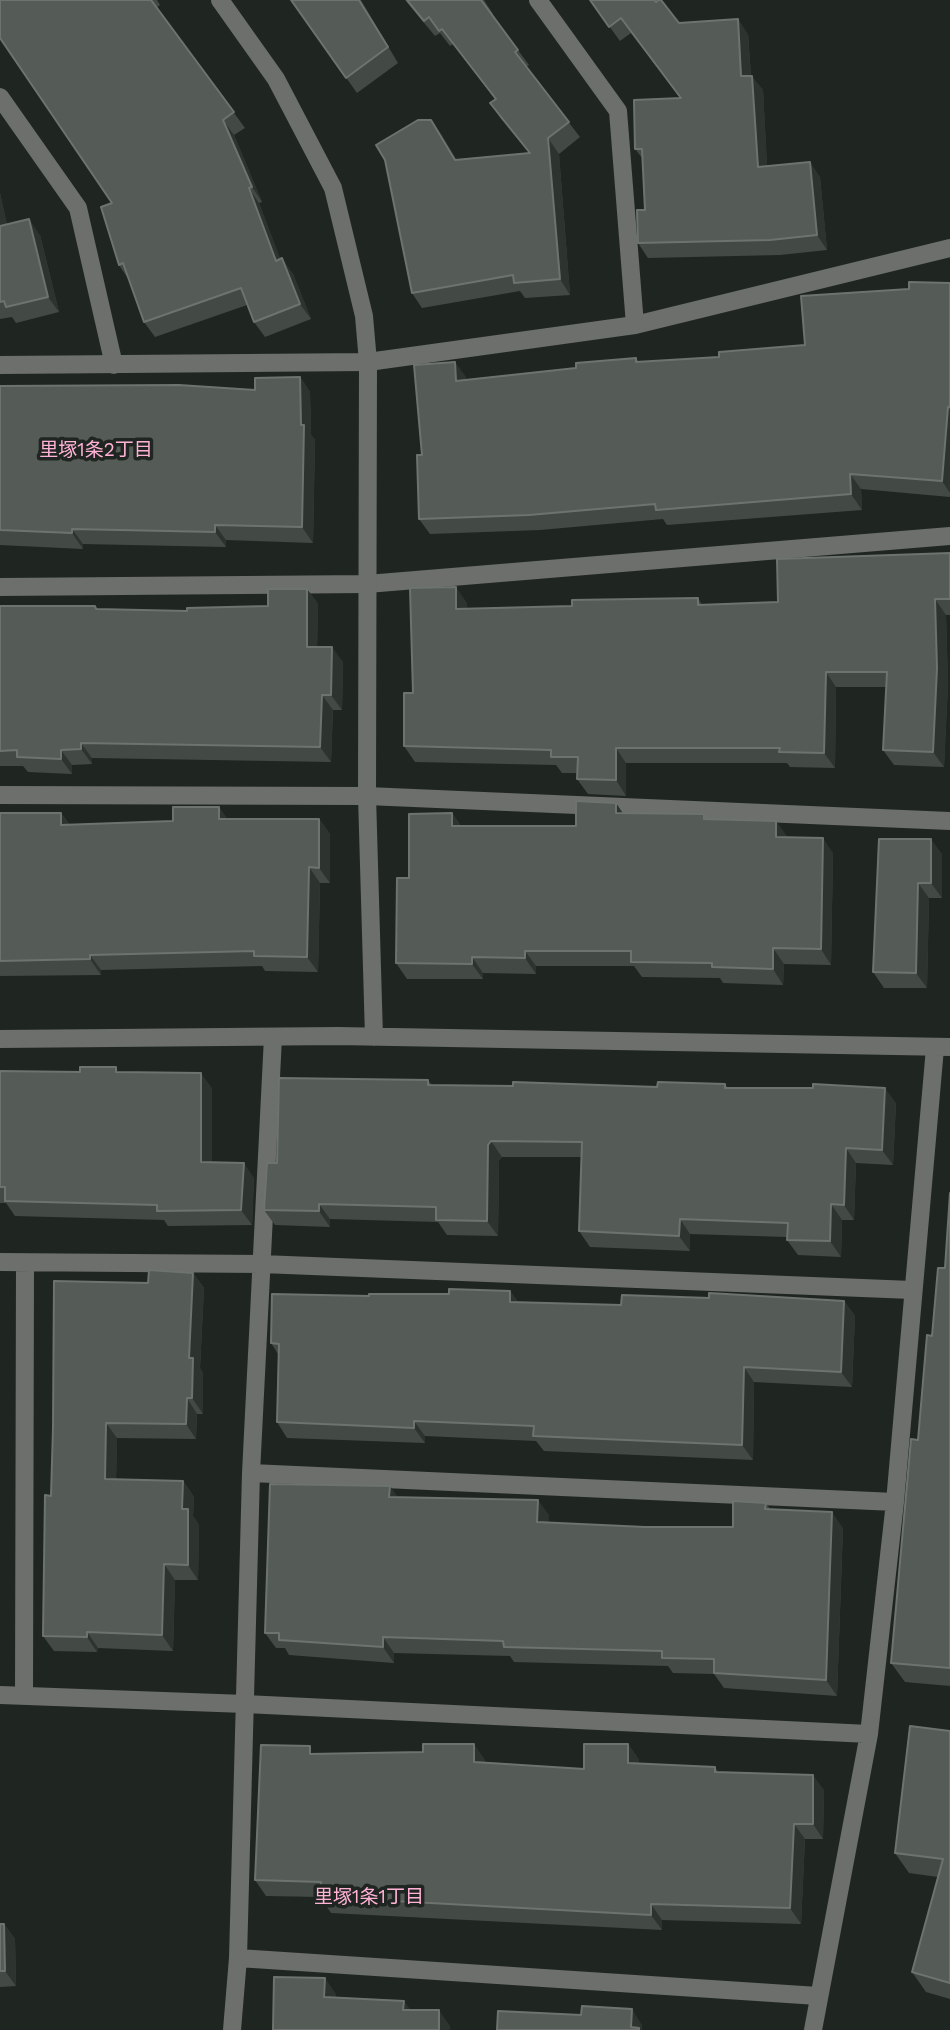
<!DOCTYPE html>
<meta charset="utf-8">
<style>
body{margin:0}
canvas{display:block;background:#1f2520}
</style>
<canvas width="950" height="2030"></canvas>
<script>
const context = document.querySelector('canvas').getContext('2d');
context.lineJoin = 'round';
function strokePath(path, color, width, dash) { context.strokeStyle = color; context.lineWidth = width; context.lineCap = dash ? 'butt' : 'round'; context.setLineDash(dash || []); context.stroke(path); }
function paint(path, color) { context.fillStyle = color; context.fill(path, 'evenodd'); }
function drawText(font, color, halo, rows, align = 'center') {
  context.font = font + ' "Work Sans","Noto Sans JP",sans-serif'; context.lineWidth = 7; context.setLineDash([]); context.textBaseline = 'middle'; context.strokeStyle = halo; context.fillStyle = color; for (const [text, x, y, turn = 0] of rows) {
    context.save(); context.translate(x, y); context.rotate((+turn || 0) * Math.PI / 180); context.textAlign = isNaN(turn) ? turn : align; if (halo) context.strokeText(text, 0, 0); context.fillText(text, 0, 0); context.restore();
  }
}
strokePath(new Path2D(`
 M538,0l80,111 17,214
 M0,97l78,111 36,157
 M0,365l368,-3 267,-37 315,-77
 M0,587l367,-3 583,-48
 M0,795l367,1 583,25
 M0,1262l262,2 650,26
 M251,1473l644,29
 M0,1695l245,9 624,30
 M24,1696l1,-433
 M238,1958l580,38
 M232,2030l6,-72 13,-485 22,-436
 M813,2030l56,-296 26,-232 40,-454`), '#6c6f6c', 18);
strokePath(new Path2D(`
 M220,0l56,79 57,109 31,128 4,46 -1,434 7,241
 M0,1039l338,-3 612,11`), '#6c6f6c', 18);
paint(new Path2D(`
 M0,0h157l3,5 -3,2 88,121 -11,7 28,67 -3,1 21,56 13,15 18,45 -46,18 -11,-15 -7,-17 -92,32 -11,-15 -15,-42 -10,-15 -7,-62z
 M291,0h70l37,63 -41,30z
 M405,0h79l9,14 -1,1 37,50 -3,2 54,70 -21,17 11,141 -45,3 -5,-7 -98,17 -10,-15 19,-173 25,40 73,-7 -28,-34 -11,-16 5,-4 -42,-55 -3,2 -10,-13 -5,3z
 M590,0l89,23 69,11 3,42 12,14 4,76 53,11 7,73 -47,5 -132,3 -10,-15 7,-33 -2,-51 -8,-10 45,-51 -49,-65 -11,8z
 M0,193l7,32 33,10 19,77 -43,11 -4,-6 -12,2z
 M950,283v214l-89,-8 1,21 -195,15 -4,-6 -123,11 -110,4 -11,-15 3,-64 44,-78v3l110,-12 60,-10 3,4 80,-5 86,-12 104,-56z
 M300,377l10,15 1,43 4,5 -2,103 -87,-3v7l-143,-3v5l-83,-4v-159l255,4z
 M950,553v62h-4l2,69 -4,83 -50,-2 -11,-15 3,-63h-50l-1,81 -45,-1 -3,-4h-161v33l-38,-2 -11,-15v-6h-15l-6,-8 -141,-3 -11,-16 9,-53 54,-90v6l105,-3 126,-8 4,7 76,-3z
 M307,589l11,15 -1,43 26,15 -1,48h-9l-2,52 -239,-4v6l-20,1v9l-44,-2 -5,-6h-23v-160h95l3,3 89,2 81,-5z
 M616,803l7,10 85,6 79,17v1l46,16 -2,112 -47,-1 -1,21 -60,-2 -3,-5 -78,-1 -8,-11h-98v8l-53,-1v6h-76l-11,-16 13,-85 43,-65 9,13h115z
 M219,807l8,12h92l11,15v49h-10l-2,89 -53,-1 -3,-5 -161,4v5l-101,1v-163h61l9,12 103,-4z
 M879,839l63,15v44h-13l-2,90h-43l-11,-16z
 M0,1071l120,1 92,16v74l42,16 -2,47 -84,1 -4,-6 -149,-4 -9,-13h-6z
 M428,1080l4,5 225,2 68,-3 3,4 168,15 -3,62 -37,-2 -2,57h-12l-1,37 -43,-2 -11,-15v-3l-97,-3v17l-100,-4 -11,-16 2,-74h-79l-3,3 -1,76 -51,-1 -9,-13 -108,-3v8l-55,-2 -11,-15 13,-47z
 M950,1193v493l-45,-4 -14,-19 41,-327 13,-68z
 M193,1273l11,15 -4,80 3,5v41h-6l-1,25 -79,-1 -1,41 67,2 11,16 -1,19 6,9 -1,55h-23l-2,71 -75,-3 -1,4 -43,-1 -11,-15 8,-140 97,-213z
 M510,1291l8,11 103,3 88,-7 135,3 11,15 -3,71 -98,-5 -1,78 -209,-9 -8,-10 -111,-5v7l-138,-5 -10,-16 1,-68 -7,-11 98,-47z
 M397,1497l152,18 -1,8 97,4h88l33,-24 4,6 73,19 -6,168 -113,-8 -10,-14 -41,-1 -5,-7 -154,-4 -4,-6 -116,-3v10l-105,-8 -4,-7h-9l-11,-15z
 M950,1731v268l-24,-7 -14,-20 26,-95 -29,-4 -14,-20z
 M628,1744l11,16v4l76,3 4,6 105,17 -1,49h-18l-4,85 -139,-4v10l-331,-17 -11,-16 -54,-1 -11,-16 60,-126 170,6v2l99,7z
 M0,1924h4l11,15 1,47 -16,1z`), '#434944');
paint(new Path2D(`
 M359,0h2l37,63 -10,-16z
 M738,19l10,15 4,57 -11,-15z
 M752,76l11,14 5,92 -10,-15z
 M223,120l11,15 28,67 -10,-15z
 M431,120l11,15 24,40 -11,-15z
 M548,138l11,16 11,141 -10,-16z
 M810,162l10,15 7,73 -10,-15z
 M249,188l10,15 28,73 -11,-15z
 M0,193l11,49 -11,-16z
 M29,219l11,16 19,77 -11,-15z
 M282,258l11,16 18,45 -11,-15z
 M455,362l11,15 1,19 -11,-15z
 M300,377l10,15 1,43 4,5 -2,103 -11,-16z
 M948,407l2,3v83l-8,-12z
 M850,474l11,15 1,21 -11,-16z
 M215,525l11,15v7l-11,-15z
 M72,529l11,15v5l-11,-16z
 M456,587l11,16v22l-11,-16z
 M307,589l11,15 -1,58 -10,-15z
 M935,599l11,16 2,69 -4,83 -11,-15z
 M332,647l11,15 -1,48 -11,-15z
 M826,672l10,15 -1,81 -11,-15z
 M322,695l11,15 -2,52 -11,-15z
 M81,743l11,15v6l-11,-15z
 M616,748l10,15v33l-10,-16z
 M61,750l11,15v9l-11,-15z
 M616,803l10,16 -10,-6z
 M219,807l10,15 -10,-3z
 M61,813l11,15 -11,-3z
 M452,813l11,16 -11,-3z
 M319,819l11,15v49l-11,-15z
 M776,821l11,15v17l-11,-16z
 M823,838l10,15 -2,112 -10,-16z
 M931,839l11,15v44l-11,-15z
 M309,867l11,16 -2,89 -11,-15z
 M918,883l11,15 -2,90 -11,-15z
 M773,948l11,16 -1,21 -10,-16z
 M525,951l11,15v8l-11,-16z
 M90,955l11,15v5l-11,-16z
 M472,957l11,16v6l-11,-15z
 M201,1073l11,15v90l-11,-16z
 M885,1088l11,15 -3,62 -11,-15z
 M491,1141l11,16 -3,3 -1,76 -11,-15 1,-76z
 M846,1148l10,15 -2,57 -10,-15z
 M244,1163l10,15 -2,47 -11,-15z
 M319,1204l11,15v8l-11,-16z
 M831,1204l11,16 -1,37 -11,-16z
 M680,1219l10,15v17l-11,-15z
 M193,1273l11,15 -4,80 3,5v41l-11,-16 -3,-40z
 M510,1291l11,15 -11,-4z
 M844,1301l11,15 -3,71 -11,-15z
 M744,1367l10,15 -1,78 -11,-15z
 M187,1398l10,16 -1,25 -10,-15z
 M414,1421l11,15v7l-11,-15z
 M106,1423l11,15 -1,56 -11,-15z
 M183,1481l11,16 -1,19 6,9 -1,55 -10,-15 -6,-56z
 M390,1486l11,15 -12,-4z
 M538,1500l11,15 -1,23 -11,-16z
 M832,1512l11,16 -6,168 -11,-16z
 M164,1564l11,16 -2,71 -11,-16z
 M87,1632l11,16 -1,4 -10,-15z
 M383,1637l11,16v10l-11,-16z
 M474,1744l11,16v17l-11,-15z
 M628,1744l11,16v19l-11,-16z
 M813,1775l11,15 -1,49 -10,-15z
 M794,1824l11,15 -4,85 -11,-16z
 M651,1904l11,16v10l-11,-15z
 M4,1924l11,15 1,47 -11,-15z
 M325,1978l11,16 -1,19 -11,-16z
 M404,2001l11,15 -12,-6z
 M632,2009l10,16v5h-9l-2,-3z
 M439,2010l11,16v4h-11z`), '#2d332e');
const building = new Path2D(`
 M0,0h151l83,112 -11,8 29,67 -3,1 27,73 6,-3 18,46 -46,18 -13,-34 -97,34 -21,-59 -4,2 -18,-58 11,-4 -112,-165z
 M291,0h68l29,47 -42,31z
 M407,0h74l37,50 -3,2 54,70 -21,16 12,141 -46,4 -1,-8 -101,18 -27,-133 -9,-15 42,-25h13l24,40 75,-7 -40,-50 6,-4 -54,-70 -3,2 -10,-14 -5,4z
 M590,0h64l2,2 2,-2h3l18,23 59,-4 3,57h11l6,91 52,-5 7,73 -47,5 -132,3 -1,-33h8l-3,-61h-7l-1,-49 47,-2 -60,-80 -12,9z
 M29,219l19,78 -42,10 -2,-6 -4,1v-76z
 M909,282l41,1v124h-2l-6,74 -92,-7 1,20 -195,16 -1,-6 -126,11 -110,4 -2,-64h5l-8,-90 41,-3 1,19 120,-13v-5l60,-5v4l83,-5v-5l86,-7 -4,-49 108,-7z
 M300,377l1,48h3l-2,102 -87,-2v7l-143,-3v4l-72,-3v-144l179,-1 76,5v-12z
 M950,553v46h-15l2,69 -4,84 -50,-2 4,-78h-61l-2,81 -45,-1 1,-4h-164v32l-39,-1 1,-22h-27v-7l-147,-4v-53h9l-3,-105 46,-1v22l116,-3v-6l126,-2v7l80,-3 -1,-43z
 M268,589h39v58h25l-1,48h-9l-2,52 -239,-4v6l-20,1v9l-44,-2v-7l-17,1v-145h95l1,3 91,2v-3l81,-2z
 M576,801l40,2v10l88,1v5l72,2v16l47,1 -2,111 -48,-1v21l-61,-2v-4l-81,-1v-11h-106v7l-53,-1v7l-76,-1 1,-85h12v-64l43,-1v13h124z
 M173,807h46v12h100v49l-10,-1 -2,90 -53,-1v-5l-164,4v4l-90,2v-148h61v12l112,-4z
 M879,839h52v44h-13l-2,90 -43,-1z
 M80,1067h36v5l85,1v89l43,1 -3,47 -84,1v-6l-152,-4v-14h-5v-116l80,1z
 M279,1078l149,2v5l85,1v-4l144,5 1,-5 67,2v4h88v-4l72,4 -3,62 -36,-2 -2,57 -13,-1 -1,37 -43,-1 1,-17 -108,-4 -1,17 -100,-5 3,-89 -91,-1 -3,4 -1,76 -51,-1v-13l-117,-3v7l-55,-1 3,-47h10z
 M950,1193v475l-59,-5 20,-224 7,1 9,-105 5,1 6,-68h7z
 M149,1270l44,3 -4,85h4l-1,40h-5l-1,26 -80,-1 -1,56 78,2 -1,28h6v56l-24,-1 -2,71 -75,-3v5l-44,-1 2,-141 6,1 2,-68 1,-147 94,2z
 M449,1289l61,2v11l111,3 1,-10 87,3v-5l135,8 -3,71 -97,-5 -2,78 -209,-9 1,-10 -120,-5v7l-137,-6 2,-78 -8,-1 1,-49 97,2v-2h80z
 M270,1484l120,2 -1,11 149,3 -1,22 108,5h88v-26l33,2 -1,6 67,3 -6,168 -112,-7v-14l-52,-1v-7l-158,-4 -1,-6 -120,-4v10l-104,-7v-7h-14z
 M910,1726l40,5v252l-38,-11 31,-113 -48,-6z
 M423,1744h51v18l110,7v-25h44v19l87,4v5l98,3v49h-19l-4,84 -139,-4v11l-331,-18 1,-15 -66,-2 6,-135 49,1v8l113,-2z
 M0,1924h4l1,47h-5z
 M274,1977l51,1 -1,19 80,4 -1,9h36v20h-166z
 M582,2006l50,3 -1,18 8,1v2h-142l1,-19 83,4z`);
paint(building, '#555b56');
strokePath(building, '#6d736e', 2);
drawText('19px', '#ffb2d6', '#1f2520', [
 ["里塚1条2丁目",96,450],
 ["里塚1条1丁目",369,1897]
]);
</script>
